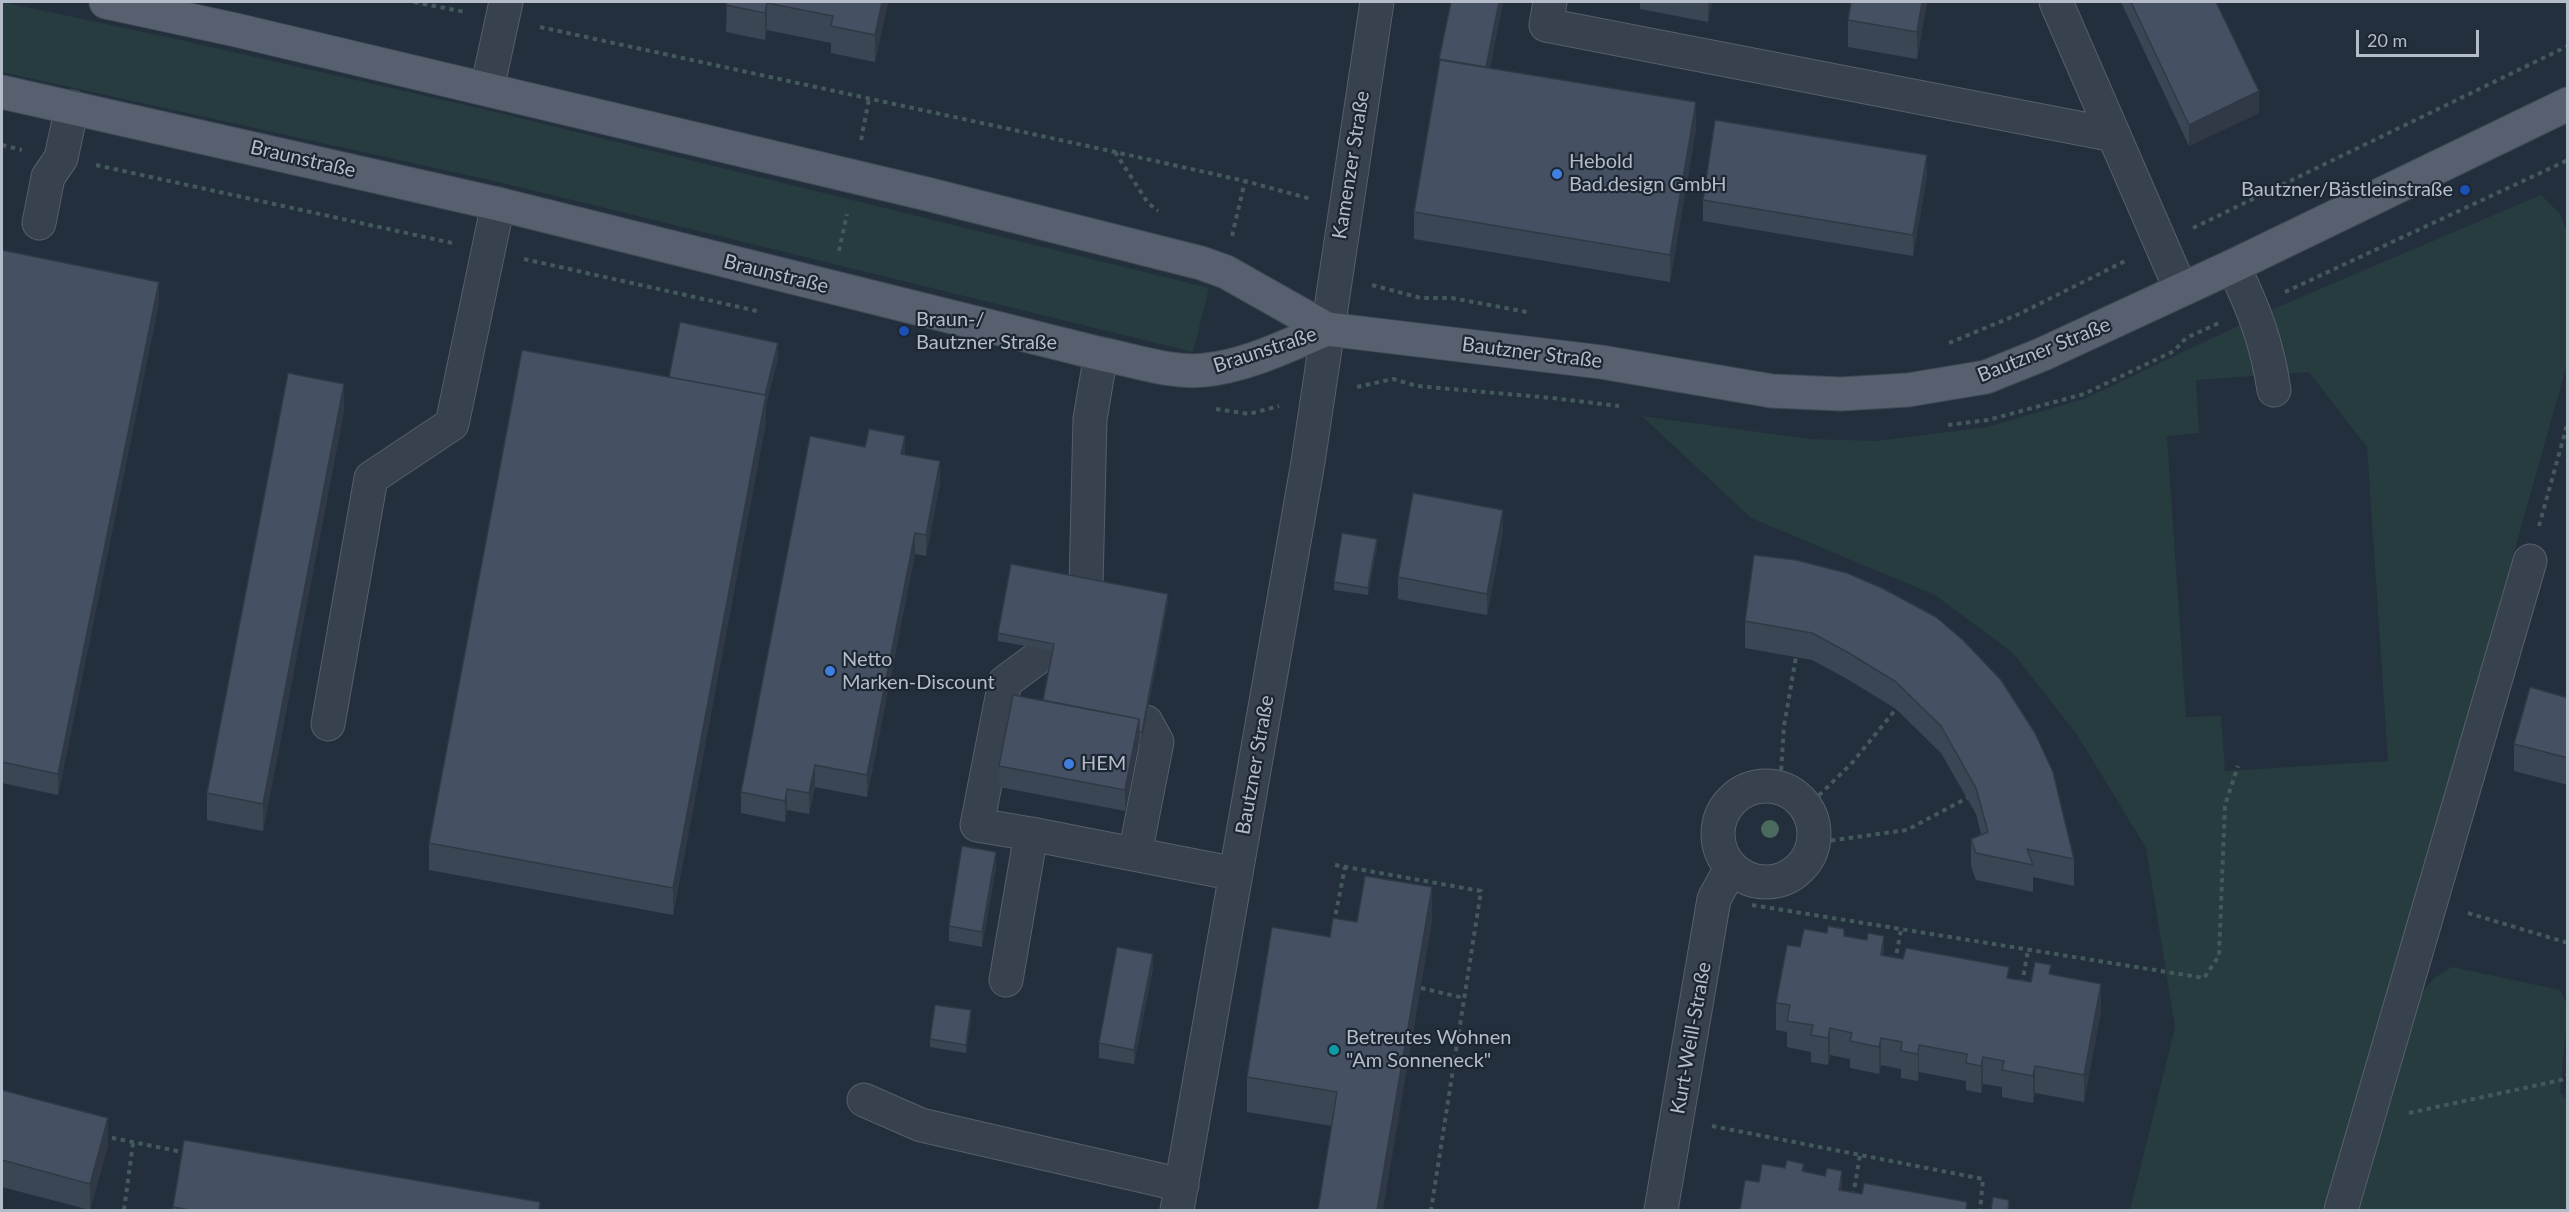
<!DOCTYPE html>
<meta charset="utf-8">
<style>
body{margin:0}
#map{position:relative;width:2569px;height:1212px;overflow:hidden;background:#242f3e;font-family:Lato,sans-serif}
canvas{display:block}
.frame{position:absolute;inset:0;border:3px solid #b4bcc9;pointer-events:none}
.scale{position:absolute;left:2356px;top:30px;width:123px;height:27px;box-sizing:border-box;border:3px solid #b4bcc9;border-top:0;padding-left:8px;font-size:18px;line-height:21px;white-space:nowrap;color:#b4bcc9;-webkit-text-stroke:4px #1d2633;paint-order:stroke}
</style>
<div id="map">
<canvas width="2569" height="1212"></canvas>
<div class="frame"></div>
<div class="scale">20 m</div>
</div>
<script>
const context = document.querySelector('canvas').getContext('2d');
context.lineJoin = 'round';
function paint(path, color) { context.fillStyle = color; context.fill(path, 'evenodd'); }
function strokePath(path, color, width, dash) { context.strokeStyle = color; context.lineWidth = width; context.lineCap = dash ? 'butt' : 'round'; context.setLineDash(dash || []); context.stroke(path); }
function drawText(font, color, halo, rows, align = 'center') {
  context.font = font + ' Lato,sans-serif'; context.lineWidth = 4.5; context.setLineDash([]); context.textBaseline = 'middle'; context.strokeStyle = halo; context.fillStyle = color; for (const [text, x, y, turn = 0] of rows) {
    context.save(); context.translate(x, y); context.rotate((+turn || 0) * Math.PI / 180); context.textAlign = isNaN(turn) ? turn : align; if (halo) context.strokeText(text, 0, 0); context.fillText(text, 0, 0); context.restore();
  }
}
paint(new Path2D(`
 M2,2l165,35 316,72 726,179 -16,64 -690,-169 -501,-111z
 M2541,195l19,19 8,20 -1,130 -238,846h-199l45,-183 -29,-179 -68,-112 -65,-83 -78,-58 -184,-77 -109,-102 167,23 68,2 110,-14 97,-28 196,-93zM2309,372l58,75 21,314 -163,10 -4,-55 -35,1 -19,-281 32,-3 -3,-53z
 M2452,967l108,23 8,17 -1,10 -7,76 7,7v110h-212l59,-209 20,-23z`), '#263c3f');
const minor = new Path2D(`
 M1550,2l-4,23 568,110
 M2056,2l125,288
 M487,89l19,-87
 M39,223l9,-46 13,-19 11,-51
 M2233,266c21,43 34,77 41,124
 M1086,585l4,-166 11,-65
 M328,724l43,-246 81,-54 46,-220
 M1718 834a48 48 0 1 1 96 0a48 48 0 1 1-96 0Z
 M1031,834l-54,-9 28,-143 42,-31
 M1135,854l22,-112 -11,-20
 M1006,980l25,-146 205,40
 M864,1100l57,25 261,60
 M1177,1210l131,-748 69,-460
 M1661,1210l53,-311 17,-31
 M2341,1210l189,-649`);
const major = new Path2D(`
 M106,2l130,28 691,164 274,69 25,9 101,57 274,33 171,29 69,3 67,-4 78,-13 57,-23 190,-88 335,-162
 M2,92l496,112 603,150c32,6 71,20 104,16 42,-4 83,-25 122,-41`);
strokePath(minor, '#565f6c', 35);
strokePath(major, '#414a57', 35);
strokePath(new Path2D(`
 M414,2l51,10
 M540,27l575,125 130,29 66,18
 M861,140l8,-41
 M2,145l20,5
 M1115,152l33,51 10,8
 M96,165l356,78
 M2193,228l375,-182
 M1232,236l13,-55
 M839,251l8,-37
 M524,259l233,52
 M1372,285l49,13h31l75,14
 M2285,292l283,-132
 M1949,343l70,-29 108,-54
 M1357,387l36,-8 24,7 135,12 67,8
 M1216,409l33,5 30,-8
 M1948,425l40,-5 96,-26 90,-43 12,-13 33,-15
 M2539,526l29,-104
 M1780,788l4,-62 12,-69
 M1806,808l46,-45 44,-54
 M1813,843l94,-13 60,-32
 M1335,865l146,26 -50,319
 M1752,905l452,73 15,-22 6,-151 13,-39
 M2468,913l100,30
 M1334,923l11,-56
 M1895,962l6,-32
 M2022,984l6,-34
 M1421,988l43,10
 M2409,1113l152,-33 7,-5
 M1712,1126l271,53 -3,31
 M103,1136l84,17
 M1853,1196l7,-41
 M124,1210l9,-67`), '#44595c', 4, [4.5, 4.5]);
strokePath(minor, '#38414e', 33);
strokePath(major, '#56606e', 33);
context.fillStyle = '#4b6a5d';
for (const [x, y] of [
 [1770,829]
]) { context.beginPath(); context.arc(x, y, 9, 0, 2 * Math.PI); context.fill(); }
paint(new Path2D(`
 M727,2h161l-13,60 -44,-9v-10l-64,-13 -2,10 -39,-8z
 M1451,2h52l-13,66 206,61 -26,153 -256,-43v-27z
 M1640,2h72l-4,20 -68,-13z
 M1927,2l-10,57 -69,-12v-27z
 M2121,2h95l43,111 -70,33z
 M1927,176l-14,80 -210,-35v-21z
 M2,250l157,53 -101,492 -56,-12z
 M778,358l-12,47v17l-93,493 -244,-45v-27z
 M344,411l-81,420 -56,-11v-27z
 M905,455l35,28 -14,73 -11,-2 -48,243 -52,-10 -6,27 -22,-4 -2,12 -44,-9v-21z
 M1503,531l-16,84 -89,-16v-22z
 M1377,547l-9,48 -34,-5v-8z
 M1796,560l278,299v27l-41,-9v15l-57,-12 -5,-14v-27l10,-5 -5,-20 -35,-61 -45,-44 -47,-29 -37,-20 -67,-12v-27z
 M1168,601l-26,139 -3,-1 -14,72 -126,-24v-21l44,-66 10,-49 -55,-10v-8z
 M2568,698v87l-54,-14v-27z
 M996,867l-14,80 -33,-6v-15z
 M1357,922h75l-100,204 -85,-14v-35l83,-140z
 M1844,936l40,20 147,26 20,-7 50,36 -17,91 -49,-9 -2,10 -31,-6v-10l-19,-3 -2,9 -15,-3v-9l-47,-9 -1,9 -17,-3v-9l-20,-4 -2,9 -29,-6v-9l-20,-4 -2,10 -17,-3v-10l-24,-5v-15l-11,-2v-27l24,-56z
 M1153,968l-19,96 -35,-6v-15z
 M971,1018l-5,35 -36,-6v-8z
 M2,1090l106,55 -18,65 -88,-23z
 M173,1207l367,3h-367z`), '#3b4654');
paint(new Path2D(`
 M882,2h6l-13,60v-27z
 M1499,2h4l-17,87v-21z
 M1708,2h4l-4,20z
 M1922,2h5l-10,57v-27z
 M767,3v27l-2,10v-27z
 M2259,91v22l-70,33v-21z
 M1696,102v27l-26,153v-27z
 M1927,155v21l-14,80v-21z
 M159,282v21l-101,492v-21z
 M778,343v15l-12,47v17l-93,493v-27l89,-481z
 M344,384v27l-81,420v-27z
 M905,436v21l-4,-3z
 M940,461v22l-14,73v-21z
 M1503,510v21l-16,84v-21z
 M915,533v21l-48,243v-22z
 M1377,539v8l-9,48v-7z
 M1168,594v7l-26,139v-8z
 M1139,719v21l-14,71v-21z
 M815,765v22l-6,27v-21z
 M787,789v21l-2,12v-21z
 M996,852v15l-14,80v-15z
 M1432,887v35l-49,288h-6z
 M1884,936v27l-3,-8z
 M1153,954v14l-19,96v-14z
 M2101,984v27l-17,91v-27z
 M971,1010v8l-5,35v-8z
 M1830,1028v27l-2,10v-27z
 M1881,1038v27l-2,9v-27z
 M1919,1045v27l-1,9v-27z
 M1983,1057v27l-2,9v-27z
 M2035,1066v27l-2,10v-27z
 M108,1118v27l-18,65v-26z
 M1842,1171v26l-3,-7z`), '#303945');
const building = new Path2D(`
 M727,2h155l-7,33 -44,-9 2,-10 -66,-13 -2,10 -39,-8z
 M1451,2h48l-13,65 -47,-8z
 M1851,2h71l-5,30 -69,-12z
 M2131,2h85l43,89 -70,34z
 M1440,60l256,42 -26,153 -256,-43z
 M1715,120l212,35 -14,80 -210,-35z
 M2,250l157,32 -101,492 -56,-12z
 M680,322l98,21 -13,52 -96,-18z
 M522,350l244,45 -93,493 -244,-45z
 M288,373l56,11 -81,420 -56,-11z
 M869,429l36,7 -4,18 39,7 -14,74 -11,-2 -48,242 -52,-10 -6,28 -22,-4 -2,12 -44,-9 69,-356 55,11z
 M1413,493l90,17 -16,84 -89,-17z
 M1342,533l35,6 -9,49 -34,-6z
 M1754,555l42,5 51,13 35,15 54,29 27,23 38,40 34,53 18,39 21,87 -47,-10 6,16 -57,-12 -5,-14 17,-7 -12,-44 -35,-62 -45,-44 -47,-29 -37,-20 -67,-12z
 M1011,564l157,30 -26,138h-3v-13l-96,-19 11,-56 -56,-11z
 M2530,687l38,11v60l-54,-14z
 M1013,695l126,24 -14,71 -126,-24z
 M962,846l34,6 -14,80 -33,-6z
 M1365,876l67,11 -55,323h-59l19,-118 -90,-15 25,-150 58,10 3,-19 24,4z
 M1828,926l16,3v7l23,4 1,-7 16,3 -3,19 22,4 3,-11 103,19 -2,11 24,4 4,-20 16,3 -2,9 52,10 -17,91 -49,-9 -2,10 -31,-6 2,-9 -21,-4 -2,9 -15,-3 1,-9 -48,-9 -1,9 -17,-3 1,-9 -21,-4 -2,9 -29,-6 2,-8 -22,-5 -2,10 -17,-3 2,-10 -26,-4 3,-16 -14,-2 11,-58 13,2 4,-18 23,4z
 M1117,947l36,7 -19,96 -35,-7z
 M935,1005l36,5 -5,35 -36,-6z
 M2,1090l106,28 -18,66 -88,-24z
 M184,1140l356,62 -1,8h-349l-17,-3z
 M1787,1160l17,4 -2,7 23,5 2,-8 15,3 -3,19 23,4 2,-11 103,19 -1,8h-226l5,-30 14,2 3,-18 23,4z
 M1993,1197l16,3 -1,9 7,1h-24z`);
paint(building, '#455162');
strokePath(building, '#303945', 1.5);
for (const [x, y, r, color] of [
 [1557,174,6,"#3f7fe0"],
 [2465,190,6,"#1a4fb4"],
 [904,331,6,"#1a4fb4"],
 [830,671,6,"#3f7fe0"],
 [1069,764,6,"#3f7fe0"],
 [1334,1050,6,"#0f9aa8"]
]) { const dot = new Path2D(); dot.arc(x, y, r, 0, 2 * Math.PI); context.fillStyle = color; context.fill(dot); strokePath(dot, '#1d2633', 2); }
drawText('20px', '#b4bcc9', '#1d2633', [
 ["Braunstraße",303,159,13],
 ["Kamenzer Straße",1351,165,-81],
 ["Braunstraße",776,274,14],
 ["Braunstraße",1265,350,-18],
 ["Bautzner Straße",2044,350,-22],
 ["Bautzner Straße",1532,353,7],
 ["Bautzner Straße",1255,765,-80],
 ["Kurt-Weill-Straße",1691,1038,-80]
]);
drawText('20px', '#b4bcc9', '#1d2633', [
 ["Hebold",1569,162],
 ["Bad.design GmbH",1569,185],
 ["Bautzner/Bästleinstraße",2453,190,"right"],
 ["Braun-/",916,320],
 ["Bautzner Straße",916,343],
 ["Netto",842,660],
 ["Marken-Discount",842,683],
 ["HEM",1081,764],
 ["Betreutes Wohnen",1346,1038],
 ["\"Am Sonneneck\"",1346,1061]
], 'left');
</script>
